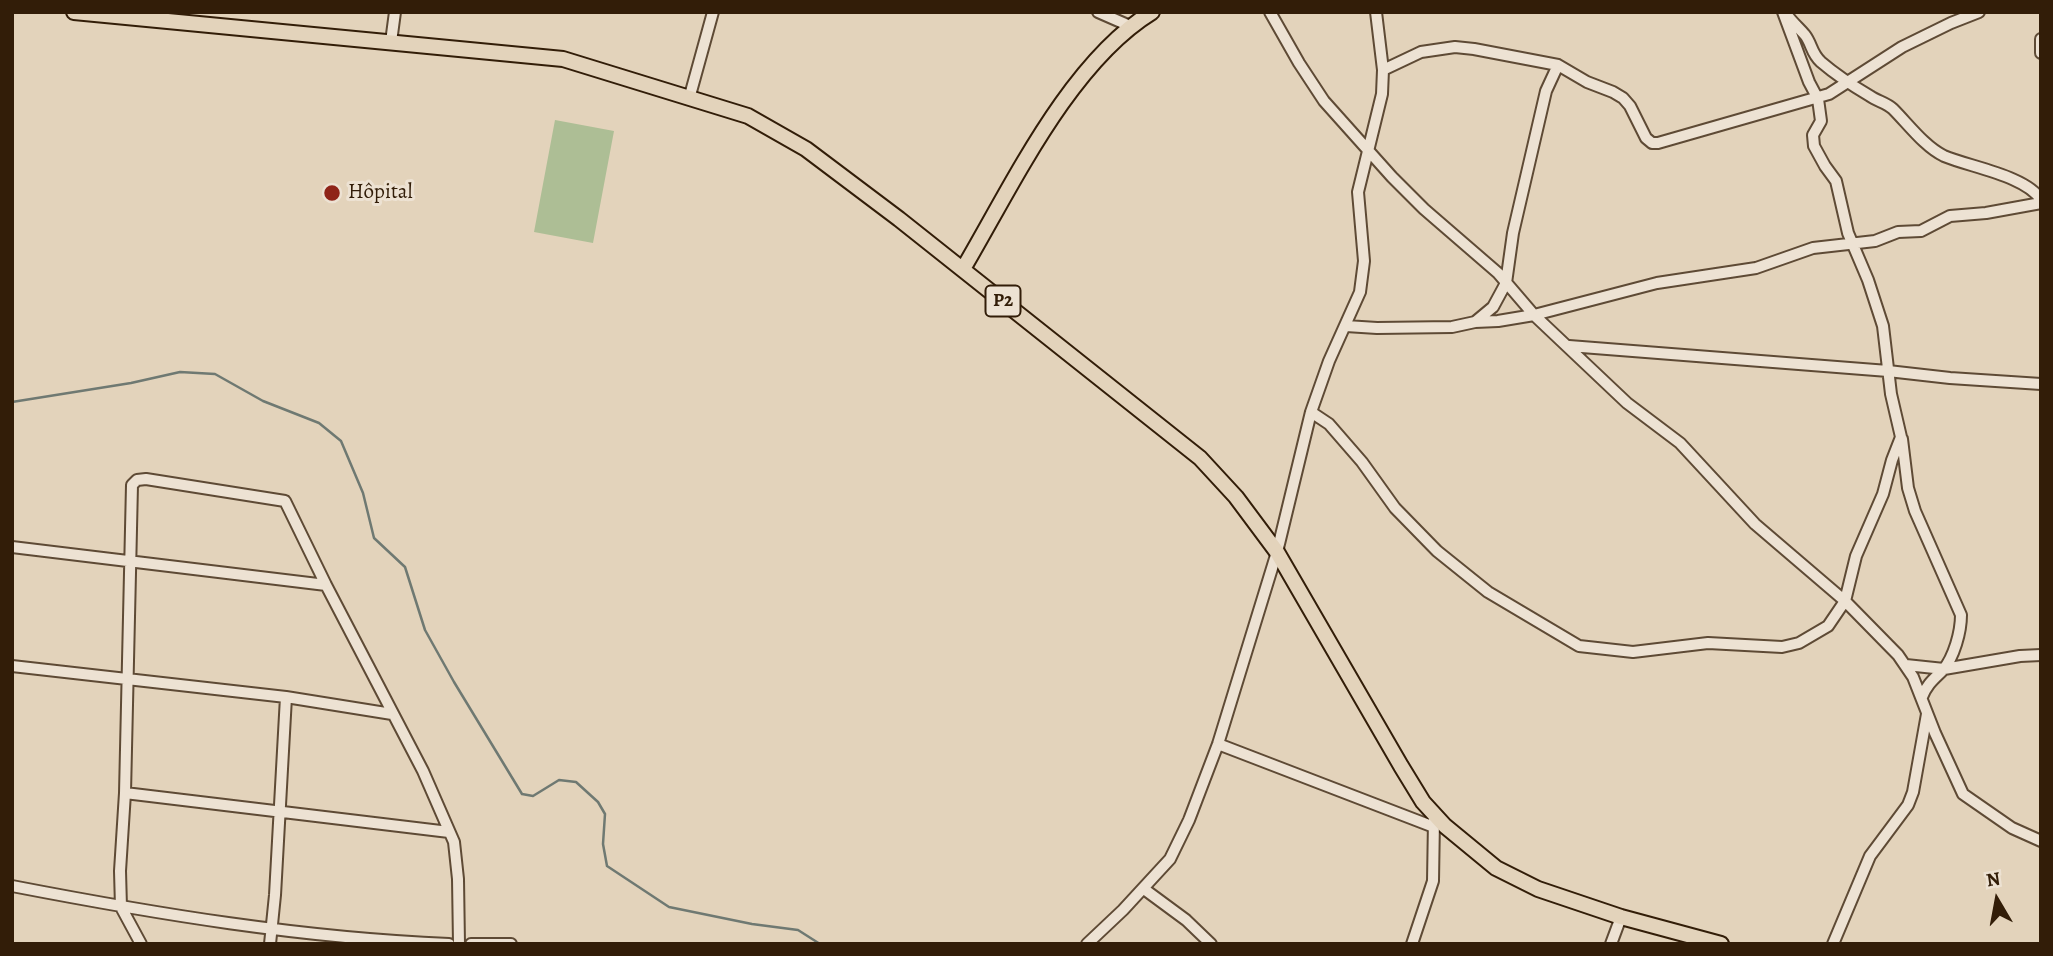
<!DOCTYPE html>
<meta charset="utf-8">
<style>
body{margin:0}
#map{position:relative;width:2053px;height:956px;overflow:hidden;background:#e3d3bb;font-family:Alegreya,serif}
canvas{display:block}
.frame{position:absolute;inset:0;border:14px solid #321d08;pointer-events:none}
.north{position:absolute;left:1962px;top:865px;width:70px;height:70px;-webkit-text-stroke:5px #ede2d3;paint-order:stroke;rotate:350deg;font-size:19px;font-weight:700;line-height:28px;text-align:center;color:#321d08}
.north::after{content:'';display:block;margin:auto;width:24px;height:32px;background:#321d08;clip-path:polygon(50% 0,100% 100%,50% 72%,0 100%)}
</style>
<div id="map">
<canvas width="2053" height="956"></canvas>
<div class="frame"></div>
<div class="north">N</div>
</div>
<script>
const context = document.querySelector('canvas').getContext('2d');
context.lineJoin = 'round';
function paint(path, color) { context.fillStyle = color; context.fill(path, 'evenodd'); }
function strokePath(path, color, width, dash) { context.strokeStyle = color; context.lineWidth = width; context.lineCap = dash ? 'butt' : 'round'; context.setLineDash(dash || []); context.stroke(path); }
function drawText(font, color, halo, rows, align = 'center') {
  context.font = font + ' Alegreya,serif'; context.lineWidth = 6; context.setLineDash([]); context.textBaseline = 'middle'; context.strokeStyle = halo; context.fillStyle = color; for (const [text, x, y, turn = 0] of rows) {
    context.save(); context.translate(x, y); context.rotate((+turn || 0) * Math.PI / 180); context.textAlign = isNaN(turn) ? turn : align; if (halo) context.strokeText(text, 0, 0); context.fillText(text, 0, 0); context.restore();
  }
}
paint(new Path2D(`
 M555,120l59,11 -21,112 -59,-11z`), '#adbe95');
strokePath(new Path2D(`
 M12,402l119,-19 49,-11 35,2 48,27 56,22 22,18 22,52 11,45 31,29 20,63 29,52 68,112 11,2 26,-16 17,2 22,20 7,12 -2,30 4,22 62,41 83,17 46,6 22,14`), '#6f7972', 2.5);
const minor = new Path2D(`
 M1098,12l32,14
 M1270,12l29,51 25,38 68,76 32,32 74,64 36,42 93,88 53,40 75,81 90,77 53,54 15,22 22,56 28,61 49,34 29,13
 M1787,15c5,7 12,13 18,20 7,9 6,18 16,27 14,12 32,24 49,34 7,5 17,7 23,13 15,15 32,38 51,47 26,11 83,20 97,44
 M2041,39v14
 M391,42l4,-30
 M1383,70l38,-18 34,-5 19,2 84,16 29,17 26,10 10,6 7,8 16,32 6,5h6l171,-49 73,-47 49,-24 28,-11
 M689,99l24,-87
 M1475,322l23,-1 36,-6 123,-32 99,-15 57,-20 62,-7 23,-9 23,-1 29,-15 36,-3 55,-10
 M1346,326l31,2 75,-1 23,-5 18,-15 13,-24 7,-50 33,-142 12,-26
 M1569,346l319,25 62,7 91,6
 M1311,412l18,12 33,38 33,46 42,43 51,41 91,54 54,6 75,-9 74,4 17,-4 29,-17 17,-25 11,-45 27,-62 9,-34 9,-23 -10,-43 -8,-68 -15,-46 -20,-47 -12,-52 -11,-15 -11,-20 -1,-11 8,-14 -3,-22 -9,-17 -26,-70
 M1902,439l6,49 7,23 46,104c0,17 -7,42 -18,55 -9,9 -16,14 -21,27
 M12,547l314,38
 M1906,665l38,4 76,-13 21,-1
 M12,666l274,31 106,17
 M1218,744l216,83
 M125,793l324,39
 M12,886c145,28 290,52 437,58
 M1144,889l42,31 25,24
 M141,944l-20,-37 -1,-36 5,-78 7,-308 5,-5 9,-1 139,22 41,84 97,186 31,71 4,37 1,65
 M270,944l5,-49 11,-198
 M471,944h40
 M1087,944l36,-34 47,-51 19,-39 29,-76 59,-192 34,-140 18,-51 31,-69 4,-31 -6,-69 24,-98 1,-24 -7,-58
 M1412,944l21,-63 1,-61
 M1611,944l10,-27
 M1833,944l37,-88 38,-51 5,-13 14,-78`);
const major = new Path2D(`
 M74,12l489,47 185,57 58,33 93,70 301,239 36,39 41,55 124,214 22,36 22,24 51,42 42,21 83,28 100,27
 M963,269c49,-83 106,-206 189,-257`);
strokePath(minor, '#5e4a35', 14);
strokePath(major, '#321d08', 18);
strokePath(minor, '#ede2d3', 10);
strokePath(major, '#e3d3bb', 14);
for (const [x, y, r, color] of [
 [332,193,9,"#8f2418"]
]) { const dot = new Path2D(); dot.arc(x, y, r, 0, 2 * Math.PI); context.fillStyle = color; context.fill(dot); strokePath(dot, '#ede2d3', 2.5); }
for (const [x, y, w] of [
 [1003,301,35]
]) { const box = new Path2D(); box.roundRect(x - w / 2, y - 15.5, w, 31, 5); context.fillStyle = '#ede2d3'; context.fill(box); strokePath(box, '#321d08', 2); }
drawText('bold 19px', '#321d08', null, [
 ["P2",1003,301]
]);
drawText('21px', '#321d08', '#ede2d3', [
 ["Hôpital",348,193]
], 'left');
</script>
